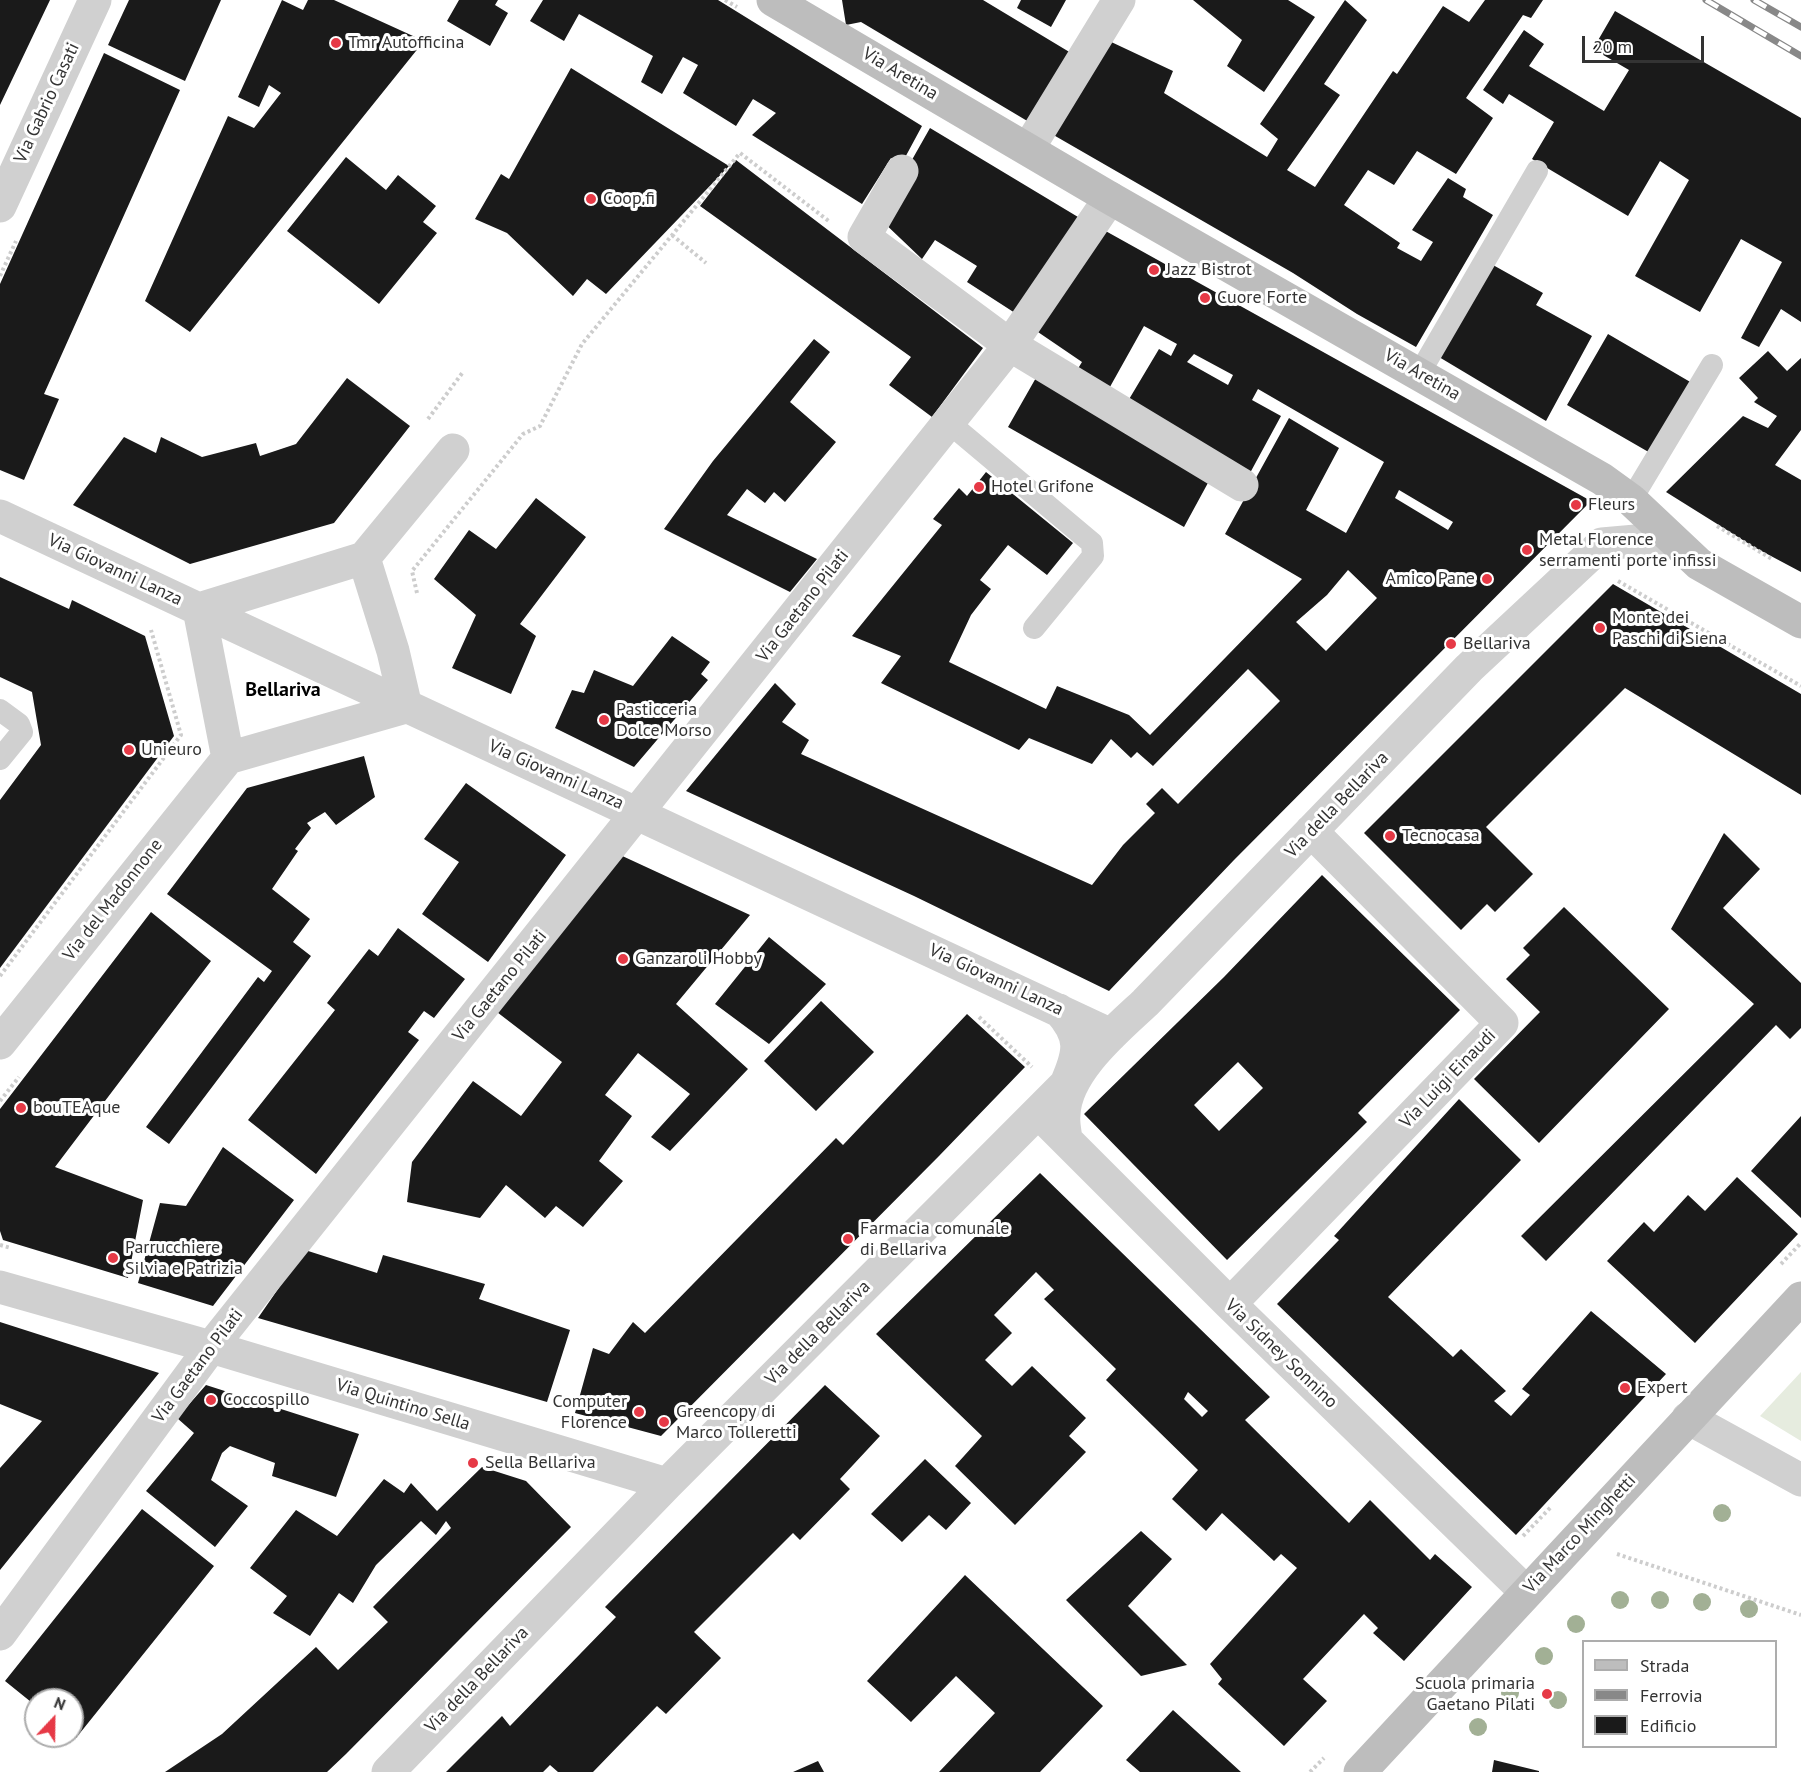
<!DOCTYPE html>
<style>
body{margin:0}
#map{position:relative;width:1801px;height:1772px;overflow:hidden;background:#fff;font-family:"PT Sans",sans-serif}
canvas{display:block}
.legend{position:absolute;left:1582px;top:1640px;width:195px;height:108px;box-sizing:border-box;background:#fff;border:2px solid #adadad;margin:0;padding:8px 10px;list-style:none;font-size:18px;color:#333}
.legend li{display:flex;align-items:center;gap:12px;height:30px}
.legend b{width:30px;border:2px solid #adadad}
.north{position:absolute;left:24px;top:1688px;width:60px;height:60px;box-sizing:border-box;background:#fff;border:2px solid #adadad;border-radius:50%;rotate:22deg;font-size:16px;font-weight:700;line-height:24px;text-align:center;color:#333}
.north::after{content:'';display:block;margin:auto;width:21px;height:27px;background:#e63946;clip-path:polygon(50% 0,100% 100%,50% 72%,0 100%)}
.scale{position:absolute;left:1582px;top:36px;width:122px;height:27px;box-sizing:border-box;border:3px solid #333;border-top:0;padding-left:8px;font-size:18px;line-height:21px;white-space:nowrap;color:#333;-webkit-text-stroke:4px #fff;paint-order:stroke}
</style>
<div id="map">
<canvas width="1801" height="1772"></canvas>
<ul class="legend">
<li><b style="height:8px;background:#bdbdbd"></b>Strada</li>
<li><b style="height:8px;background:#888"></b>Ferrovia</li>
<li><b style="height:16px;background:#1a1a1a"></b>Edificio</li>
</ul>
<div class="north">N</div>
<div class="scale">20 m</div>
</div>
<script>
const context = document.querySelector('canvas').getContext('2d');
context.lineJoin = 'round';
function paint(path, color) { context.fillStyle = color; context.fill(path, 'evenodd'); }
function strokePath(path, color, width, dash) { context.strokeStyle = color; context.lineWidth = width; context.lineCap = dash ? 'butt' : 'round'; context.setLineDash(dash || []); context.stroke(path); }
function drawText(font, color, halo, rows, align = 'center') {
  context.font = font + ' "PT Sans",sans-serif'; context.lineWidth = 6; context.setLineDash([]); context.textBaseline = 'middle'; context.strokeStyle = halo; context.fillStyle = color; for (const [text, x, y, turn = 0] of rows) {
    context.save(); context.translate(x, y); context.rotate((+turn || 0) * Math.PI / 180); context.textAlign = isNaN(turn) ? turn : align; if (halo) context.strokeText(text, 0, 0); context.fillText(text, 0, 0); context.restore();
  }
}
paint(new Path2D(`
 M1801,1372v69l-41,-25z`), '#e6ecdf');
paint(new Path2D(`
 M0,0h50l-50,105z
 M129,0h92l-36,81 -77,-36z
 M282,0l21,10 5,-10h26l90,41 -234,291 -45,-31 83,-185 26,12 27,-35 -12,-8 -10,22 -21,-10z
 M459,0h39l-3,5 13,8 -18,33 -43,-25z
 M543,0h175l204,126 -21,39 -10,-7 -29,46 -110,-69 24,-22 -23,-14 -17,27 -53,-33 15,-28 -15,-8 -21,37 -21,-12 12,-26 -74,-42 -15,27 -34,-20z
 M842,0h141l93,56 -42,69 -173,-103 -15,3z
 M1021,0h45l-15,27 -34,-19z
 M1193,0h95l27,17 -51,75 -37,-26 15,-26z
 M1345,0l22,20 -43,64 16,11 -53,75 28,17 78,-116 4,3 46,-68 26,16 16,-22h58l-12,18 -8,-3 -57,83 27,20 -37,56 -39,-23 -23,34 -26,-15 -24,35 56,38 -3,5 24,13 12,-19 -21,-12 36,-52 18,11 -3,8 30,18 -77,132 -59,-33 -64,-41 -243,-140 57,-93 66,31 -9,22 103,64 11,-18 -18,-15z
 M1615,11l186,107v204l-20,-13 -22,38 -18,-9 41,-76 -41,-23 -41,73 -65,-36 54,-96 -29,-19 -32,55 -96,-57 22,-37 -45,-28 -6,10 -20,-14 41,-60 20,14 -15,22 75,45 25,-41 -36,-21z
 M104,53l76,37 -136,304 15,5 -35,81 -24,-10v-186z
 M571,68l158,98 -123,128 -19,-15 -14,17 -66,-63 -32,-14 26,-45 8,5z
 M930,128l153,92 -68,93 -48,-31 10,-16 -42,-26 -13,19 -43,-41z
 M346,157l40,33 12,-15 38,31 -13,16 14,11 -58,71 -92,-73z
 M736,160l247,188 -51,69 -43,-32 22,-28 -211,-151z
 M1102,229l489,272 -357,359 -125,131 -195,-95 -228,-105 89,-108 21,21 -14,18 27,18 -8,14 291,131 31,-40 32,-32 -9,-9 16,-16 16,16 102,-103 -32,-32 -95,97 -16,-14 -6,6 -20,-19 -19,25 -63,-26 -10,12 -138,-67 20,-27 -49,-20 90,-111 -9,-6 26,-31 8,8 19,-24 87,71 -26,32 -39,-30 -28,35 11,9 -20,26 -22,47 97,47 11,-23 72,29 21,20 152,-156 -77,-45 64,-116 50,30 -33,62 40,23 38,-71 -126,-73 -6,11 29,16 -31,57 -128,-62 37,-62 12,7 6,-12 -33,-18 -38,68 -32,-19 8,-13 -47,-32zM1194,354l39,21 -5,10 -41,-23zM1399,490l54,32 -5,8 -53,-32zM1348,570l29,28 -51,53 -30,-29 31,-27z
 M1493,265l50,28 -7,12 56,31 -46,85 -107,-64z
 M1608,334l84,49 -40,71 -85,-49z
 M814,339l16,13 -40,50 46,40 -51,60 -11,-10 -9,11 -18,-14 -20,26 90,44 -27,33 -126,-63 49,-68z
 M1768,351l19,20 14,-13v72l-26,35 26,15v92l-47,-25 -88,-55 77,-76 25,12 9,-12 -23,-14 4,-4 -19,-20z
 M1037,376l172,105 -25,46 -176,-100z
 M347,378l63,48 -76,97 -144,41 -117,-59 51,-68 32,16 5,-16 41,20 54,-14 4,13 36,-12z
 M536,498l50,39 -66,87 16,12 -25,58 -59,-26 24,-53 -42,-36 35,-49 27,19z
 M0,577l69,32 3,-9 73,36 29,100 -174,232v-168l41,-55 -9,-53 -32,-15z
 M1613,584l188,110v101l-176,-107 -139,139 47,47 -38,38 -8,-8 -26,26 -97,-97z
 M672,636l38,26 -9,12 7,6 -74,87 -79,-39 17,-38 12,3 10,-23 39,16z
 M364,756l11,41 -39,28 -11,-13 -18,11 4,5 -16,21 3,2 -26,38 38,30 -17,23 18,14 -142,188 -23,-17 112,-150 6,5 8,-11 -105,-77 80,-106z
 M466,783l100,72 -78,107 -66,-48 37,-52 -35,-23z
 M1724,833l36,36 -37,39 78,75v45l-11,11 -14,-14 -230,236 -25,-25 233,-232 -83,-75z
 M618,854l132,61 -74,89 72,65 -78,82 -19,-14 39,-43 -52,-41 -33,42 27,21 -33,45 24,20 -40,46 -27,-21 -11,12 -39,-33 -26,33 -73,-16 5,-40 61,-81 48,35 41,-54 -69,-53z
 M1322,875l138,135 -102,103 9,9 -140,138 -143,-146 140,-137zM1238,1062l25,26 -44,43 -25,-26z
 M1564,907l105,102 -130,134 -65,-64 66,-67 -34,-33 24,-24 -7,-7z
 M151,912l60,49 -156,206 88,33 -15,78 -125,-38 -3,-9v-122z
 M398,928l67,51 -31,39 -10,-7 -16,21 11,8 -103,134 -68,-54 87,-110 -8,-7 42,-54 9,7z
 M769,937l57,47 -57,60 -54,-40z
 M821,1001l53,51 -58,59 -52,-50z
 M967,1014l58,53 -86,89 -278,280 -86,-23 18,-65 16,6 24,-32 12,11 191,-195 7,7z
 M1459,1099l62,61 -133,137 65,60 8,-8 45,42 -12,10 17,15 19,-21 -8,-6 69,-78 75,63 -150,161 -239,-231 62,-64 -5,-4z
 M1801,1116v102l-50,-47z
 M223,1147l71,53 -81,106 -75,-23 22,-80 26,3z
 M1040,1173l230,224 -25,23 104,103 21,-23 60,60 5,-6 37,33 -68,74 -31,-28 5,-5 -14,-14 -61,65 24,22 -43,45 -66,-62 4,-5 -12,-15 87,-96 -16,-14 -7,7 -52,-48 -16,18 -34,-32 26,-29 -92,-90 10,-11 -72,-70 10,-9 -18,-18 -42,43 18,18 -27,27 27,26 20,-20 54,52 -17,18 17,16 -71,73 -60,-59 27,-30 -106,-102zM1188,1392l20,19 -6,6 -18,-18z
 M1737,1177l61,57 -103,109 -88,-82 37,-39 10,10 34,-37 17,16z
 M305,1250l72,23 6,-18 102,29 -6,15 91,31 -23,72 -289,-84z
 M0,1322l159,51 -159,197v-102l42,-47 -42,-17z
 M206,1385l153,49 -23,63 -64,-21 3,-13 -45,-17 -8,7 -11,27 37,26 -33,41 -69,-56 48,-58 -17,-15z
 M825,1385l55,51 -40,43 10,10 -50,51 -7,-7 -99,99 27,26 -55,56 -9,-8 -64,66h-35l-8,-7 -7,7h-97l56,-56 8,10 106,-109 -11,-10z
 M925,1459l46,44 -25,27 -17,-15 -27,27 -31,-28z
 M482,1467l44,14 45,46 -225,227 -19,18h-162l57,-38 94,-87 22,23 50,-48 -15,-15 78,-79 -5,-7 -10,14 -15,-14 -45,44 -23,38 -14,-10 -29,43 -37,-23 14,-17 -37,-28 46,-58 41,26 47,-57 20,14 7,-10 26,28z
 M142,1509l72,57 -138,172 -4,-4v-34h-36v6l-31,-25z
 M1141,1531l31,28 -44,47 59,59 -46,11 -75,-76z
 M965,1575l138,131 -63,66h-101l56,-59 -39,-37 -45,46 -44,-41z
 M1173,1710l68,62h-101l-14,-12z
 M1494,1760l45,11v1h-47z
 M818,1761l6,11h-31z`), '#1a1a1a');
strokePath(new Path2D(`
 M725,0l12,7
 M672,235l34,28
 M0,276l16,-35
 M428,419l35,-47
 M1717,526l55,33
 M1618,581l183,105
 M417,593l-5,-22 111,-137 17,-8 42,-82 158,-191 90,69
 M0,976l181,-241 -30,-105
 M979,1017l53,50
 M0,1101l19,-24
 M0,1245l11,3
 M1781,1264l20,-21
 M1523,1536l28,-29
 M1617,1554l184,61
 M1310,1772l14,-14`), '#cdcdcd', 4, [3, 3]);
strokePath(new Path2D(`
 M1419,374l118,-203
 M948,422l144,121 1,13 -59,72
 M1631,500l81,-135
 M0,710l19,14 3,8 -22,27`), '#d0d0d0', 22);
strokePath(new Path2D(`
 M1028,149l91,-149
 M902,171l-38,66 146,108 232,140
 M0,206l95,-206
 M0,516c370,174 742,344 1111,519
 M228,758l-29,-149 165,-51 89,-108
 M0,1043l228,-285 178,-51 -13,-56 -29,-93
 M1049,1123l181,181 296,288
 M1066,1139c-1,-8 -3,-16 -2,-24 1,-43 52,-85 81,-112l324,-335 133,-124 68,-6
 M0,1287l211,60 456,137
 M1230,1304l272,-281 -191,-192
 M1688,1418l113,62
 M0,1634l211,-287 799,-1002 100,-147
 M388,1772l279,-288 399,-400c14,-32 17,-47 -7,-74`), '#d0d0d0', 33);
strokePath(new Path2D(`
 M773,0l337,198 492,281 29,21 68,64 102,58
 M1360,1772l441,-474`), '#bdbdbd', 33);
const rail = new Path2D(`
 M1706,0l95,56
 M1754,0l47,27`);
strokePath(rail, '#888', 7);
strokePath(rail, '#fff', 4.5, [14]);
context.fillStyle = '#a2b095';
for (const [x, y] of [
 [1722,1513],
 [1620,1600],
 [1660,1600],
 [1702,1602],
 [1749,1609],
 [1576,1624],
 [1544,1656],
 [1510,1693],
 [1558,1700],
 [1478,1727]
]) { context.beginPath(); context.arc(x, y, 9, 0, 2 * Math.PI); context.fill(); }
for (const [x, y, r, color] of [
 [336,43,6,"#e63946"],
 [591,199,6,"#e63946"],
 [1154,270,6,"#e63946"],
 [1205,298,6,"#e63946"],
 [979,487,6,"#e63946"],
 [1576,505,6,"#e63946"],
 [1527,550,6,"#e63946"],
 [1487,579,6,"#e63946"],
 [1600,628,6,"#e63946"],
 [1451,644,6,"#e63946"],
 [604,720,6,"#e63946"],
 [129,750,6,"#e63946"],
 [1390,836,6,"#e63946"],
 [623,959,6,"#e63946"],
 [21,1108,6,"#e63946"],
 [848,1239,6,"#e63946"],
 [113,1258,6,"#e63946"],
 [1625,1388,6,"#e63946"],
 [211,1400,6,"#e63946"],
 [639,1412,6,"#e63946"],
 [664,1422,6,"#e63946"],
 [473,1463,6,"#e63946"],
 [1547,1694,6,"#e63946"]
]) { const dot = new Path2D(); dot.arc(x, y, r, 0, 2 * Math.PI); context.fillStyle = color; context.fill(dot); strokePath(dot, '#fff', 2); }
drawText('18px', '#333', '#fff', [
 ["Tmr Autofficina",348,43],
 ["Coop.fi",603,199],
 ["Jazz Bistrot",1166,270],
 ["Cuore Forte",1217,298],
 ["Hotel Grifone",991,487],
 ["Fleurs",1588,505],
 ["Metal Florence",1539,540],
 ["serramenti porte infissi",1539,561],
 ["Amico Pane",1475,579,"right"],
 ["Monte dei",1612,618],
 ["Paschi di Siena",1612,639],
 ["Bellariva",1463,644],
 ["Pasticceria",616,710],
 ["Dolce Morso",616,731],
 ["Unieuro",141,750],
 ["Tecnocasa",1402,836],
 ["Ganzaroli Hobby",635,959],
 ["bouTEAque",33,1108],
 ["Farmacia comunale",860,1229],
 ["di Bellariva",860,1250],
 ["Parrucchiere",125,1248],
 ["Silvia e Patrizia",125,1269],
 ["Expert",1637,1388],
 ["Coccospillo",223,1400],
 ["Computer",627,1402,"right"],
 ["Florence",627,1423,"right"],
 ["Greencopy di",676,1412],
 ["Marco Tolleretti",676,1433],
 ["Sella Bellariva",485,1463],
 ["Scuola primaria",1535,1684,"right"],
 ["Gaetano Pilati",1535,1705,"right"]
], 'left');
drawText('18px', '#333', '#fff', [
 ["Via Aretina",900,74,31],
 ["Via Gabrio Casati",47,103,-65],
 ["Via Aretina",1422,375,30],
 ["Via Giovanni Lanza",115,570,25],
 ["Via Gaetano Pilati",803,606,-52],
 ["Via Giovanni Lanza",556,775,24],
 ["Via della Bellariva",1337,805,-46],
 ["Via del Madonnone",113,900,-52],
 ["Via Giovanni Lanza",996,980,25],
 ["Via Gaetano Pilati",500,986,-51],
 ["Via Luigi Einaudi",1448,1079,-46],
 ["Via della Bellariva",818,1333,-45],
 ["Via Sidney Sonnino",1281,1354,44],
 ["Via Gaetano Pilati",198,1366,-53],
 ["Via Quintino Sella",403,1405,17],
 ["Via Marco Minghetti",1580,1534,-47],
 ["Via della Bellariva",477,1680,-46]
]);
drawText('bold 20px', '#000', '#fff', [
 ["Bellariva",283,690]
]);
</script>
